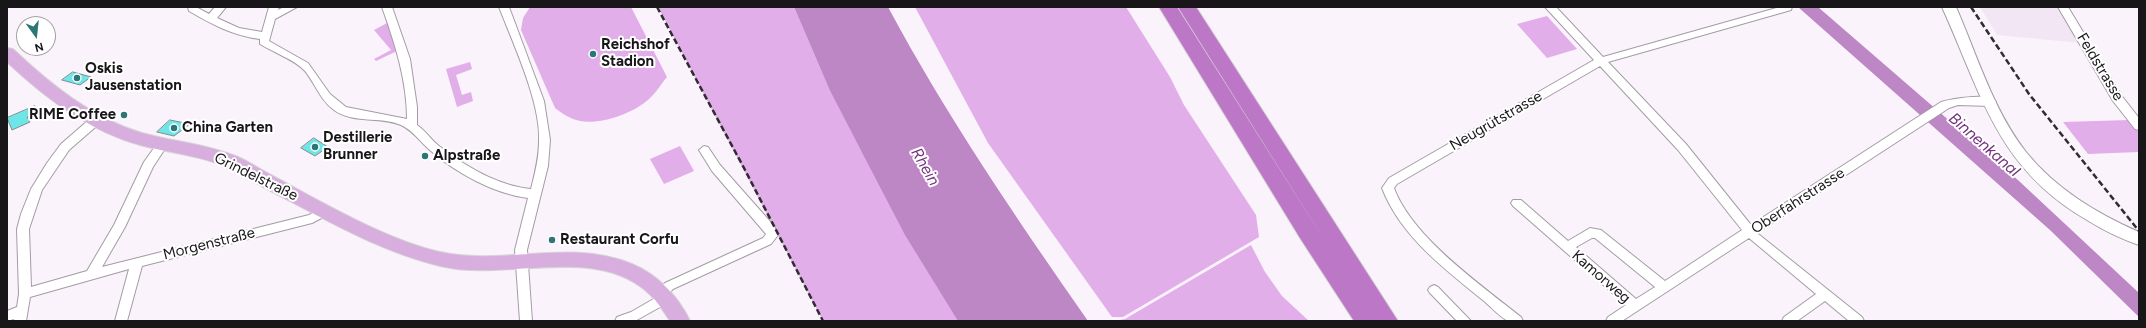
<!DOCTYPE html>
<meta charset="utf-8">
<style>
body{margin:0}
#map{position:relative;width:2146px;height:328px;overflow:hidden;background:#fbf3fc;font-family:Figtree,sans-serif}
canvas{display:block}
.frame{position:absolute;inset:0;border:8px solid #19161a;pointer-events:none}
.north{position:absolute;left:16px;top:16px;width:40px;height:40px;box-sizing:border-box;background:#fff;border:1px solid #a3a2a3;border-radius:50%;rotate:165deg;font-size:11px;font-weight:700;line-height:16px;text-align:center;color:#19161a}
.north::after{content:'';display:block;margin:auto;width:14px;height:18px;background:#2c7676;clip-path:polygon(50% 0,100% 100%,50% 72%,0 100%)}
</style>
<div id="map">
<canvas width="2146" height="328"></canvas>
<div class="frame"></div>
<div class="north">N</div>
</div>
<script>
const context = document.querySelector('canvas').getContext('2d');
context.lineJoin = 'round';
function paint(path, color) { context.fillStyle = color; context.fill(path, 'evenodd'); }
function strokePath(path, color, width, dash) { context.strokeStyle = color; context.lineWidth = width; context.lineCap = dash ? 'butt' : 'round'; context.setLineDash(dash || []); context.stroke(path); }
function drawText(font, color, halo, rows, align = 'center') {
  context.font = font + ' Figtree,sans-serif'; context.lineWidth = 4; context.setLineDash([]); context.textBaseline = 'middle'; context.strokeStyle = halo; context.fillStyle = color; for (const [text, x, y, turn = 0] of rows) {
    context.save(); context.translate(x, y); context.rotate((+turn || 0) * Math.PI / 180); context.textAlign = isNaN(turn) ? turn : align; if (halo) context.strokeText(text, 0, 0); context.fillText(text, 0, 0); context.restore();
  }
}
paint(new Path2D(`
 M1980,7h79l21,36 -83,-8z`), '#f2e5f4');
paint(new Path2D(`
 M530,7h101l36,70c-6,7 -11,16 -18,22 -15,14 -48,26 -69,22 -10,-2 -17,-7 -25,-13l-34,-78 2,-12z
 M658,7h136l36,84 30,57 100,173h-137z
 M915,7h211l44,70 14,28 72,110 3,22 -136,80h-11l-124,-174z
 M1547,16l30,33 -30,9 -30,-34z
 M389,22l10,28 -23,11 -2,-2 17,-9 -17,-20z
 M470,62l2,7 -16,6 6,20 9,-3 2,9 -16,6 -11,-38z
 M2129,120l10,12v20l-51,2 -25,-32z
 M680,146l14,25 -30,13 -14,-25z
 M1251,245l14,27 17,24 27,25h-194l10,-2z`), '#e2aee9');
paint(new Path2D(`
 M794,7h94c59,110 129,212 200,314h-130l-53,-86 -75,-144z
 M1798,7h20l201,174 120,112v24l-89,-87z`), '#bd86c5');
const building = new Path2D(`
 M73,72l18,5 -11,8 -18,-5z
 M35,106l4,6 -12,5 3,5 -18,8 -5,-12z
 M170,120l20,4 -16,12 -17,-4z
 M314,138l14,9 -13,9 -14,-8z`);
paint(building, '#6ee6e7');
strokePath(building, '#808d8d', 1);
const street = new Path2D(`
 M188,7h8l13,7 6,-7h11l-9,11 22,10 23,4 7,-25h10l-1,3 6,-3h13l-22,12 -6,22 39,22 22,31 16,13 61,12c0,-39 -12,-75 -25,-112h10l18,52 7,48v18c9,6 14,15 22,21 26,20 59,40 92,43 4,-16 8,-31 8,-48 2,-38 -26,-98 -40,-134h10l35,94 6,39 -2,26 -21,84 5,71h-12l-5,-71 13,-52c-33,-4 -72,-25 -97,-47 -11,-9 -17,-20 -30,-26 -21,-9 -48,-1 -67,-15 -14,-10 -19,-27 -29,-39 -11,-12 -31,-18 -45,-27v-5c-26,-3 -49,-15 -71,-28z
 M1545,7h11l47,50 177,-50h12l-1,3 -183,52 78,82 65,81 190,-123c10,-3 49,-10 55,0l-5,4 -33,-1 -9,3 -192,125 105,84 2,4h-15l-24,-20 -28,20h-15l2,-4 32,-23 -67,-56 -127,83h-16l2,-4 18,-12 -113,-99 -2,-3 2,-3h8l47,41 22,-13 11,2 64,51 77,-51 -64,-80 -78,-84 -203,118 -3,4c18,49 87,97 127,129l2,4c-4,0 -11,1 -15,0 -8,-4 -17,-14 -24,-20 -38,-31 -84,-65 -102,-113l7,-10 205,-118zM1592,238h3l60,49 -19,12 -60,-52z
 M2058,7h10l53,88 18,23v12l-4,-1 -22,-28z
 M95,117l4,1 1,3 -1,3 -30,26 -27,40 -13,39 2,58 56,-16 27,-46 30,-63 15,-21 4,-1 5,4 -15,23 -28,60 -23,40 207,-52 16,-8 4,1 2,3 -2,3 -17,9 -170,43 -15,55h-12l14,-52 -99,28 -4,24h-12v-2l-7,2v-10l10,-4 2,-13 -2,-65 4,-15 10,-25 16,-26 14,-19 30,-26z
 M704,146l4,1 12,18 54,61 4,9 -7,9 -98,45 -5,5 3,4 -2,4 -34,19h-20l2,-4 14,-5 26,-15 -3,-4 11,-10 98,-45 3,-4 -54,-63 -13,-21z
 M1434,285l4,2 33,34h-14l-27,-28 -2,-3 2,-3z`);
const secondary = new Path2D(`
 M1942,7h14c21,48 37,103 70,145 30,37 70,61 113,80v13c-18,-6 -36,-15 -52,-25 -90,-52 -105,-125 -145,-213z`);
const primary = new Path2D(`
 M7,48l6,1c37,35 79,69 129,84 32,9 65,11 96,24 11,5 22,12 33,18 51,27 113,64 169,77 63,14 131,-14 192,12 26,11 46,32 58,57h-20c-7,-11 -15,-23 -25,-31 -54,-45 -141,-8 -205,-24 -62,-15 -119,-49 -175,-78 -13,-7 -25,-15 -39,-21 -27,-12 -57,-14 -86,-22 -51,-14 -95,-47 -133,-83z`);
const highway = new Path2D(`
 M1159,7h18l153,242 -152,-242h18l202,314h-44l-54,-83z`);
strokePath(street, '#a39ca4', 2);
strokePath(secondary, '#a39ca4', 2);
strokePath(primary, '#d6d5d6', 2);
strokePath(highway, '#d6d5d6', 2);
paint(street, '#fff');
paint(secondary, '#fff');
paint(primary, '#d7aedd');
paint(highway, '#bc78c6');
strokePath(new Path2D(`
 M657,7l87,161 79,153
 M1971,7l58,87 110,137`), '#302d31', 2.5, [6, 3]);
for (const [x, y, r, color] of [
 [593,54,4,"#2c7676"],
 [77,78,4,"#2c7676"],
 [124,115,4,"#2c7676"],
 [174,128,4,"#2c7676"],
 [315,147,4,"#2c7676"],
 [425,156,4,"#2c7676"],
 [552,240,4,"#2c7676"]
]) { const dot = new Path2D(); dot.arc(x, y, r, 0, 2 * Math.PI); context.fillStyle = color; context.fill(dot); strokePath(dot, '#fff', 1.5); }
drawText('bold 15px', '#19161a', '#fff', [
 ["Reichshof",601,45],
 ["Stadion",601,62],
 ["Oskis",85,69],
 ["Jausenstation",85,86],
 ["RIME Coffee",116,115,"right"],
 ["China Garten",182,128],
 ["Destillerie",323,138],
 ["Brunner",323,155],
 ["Alpstraße",433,156],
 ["Restaurant Corfu",560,240]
], 'left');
drawText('15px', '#19161a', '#fff', [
 ["Feldstrasse",2100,67,59],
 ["Neugrütstrasse",1496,121,-30],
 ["Grindelstraße",256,177,26],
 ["Oberfahrstrasse",1798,201,-33],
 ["Morgenstraße",209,244,-14],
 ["Kamorweg",1601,277,41]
]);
drawText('italic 16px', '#74327f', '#fff', [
 ["Binnenkanal",1984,145,41],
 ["Rhein",925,167,60]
]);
</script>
